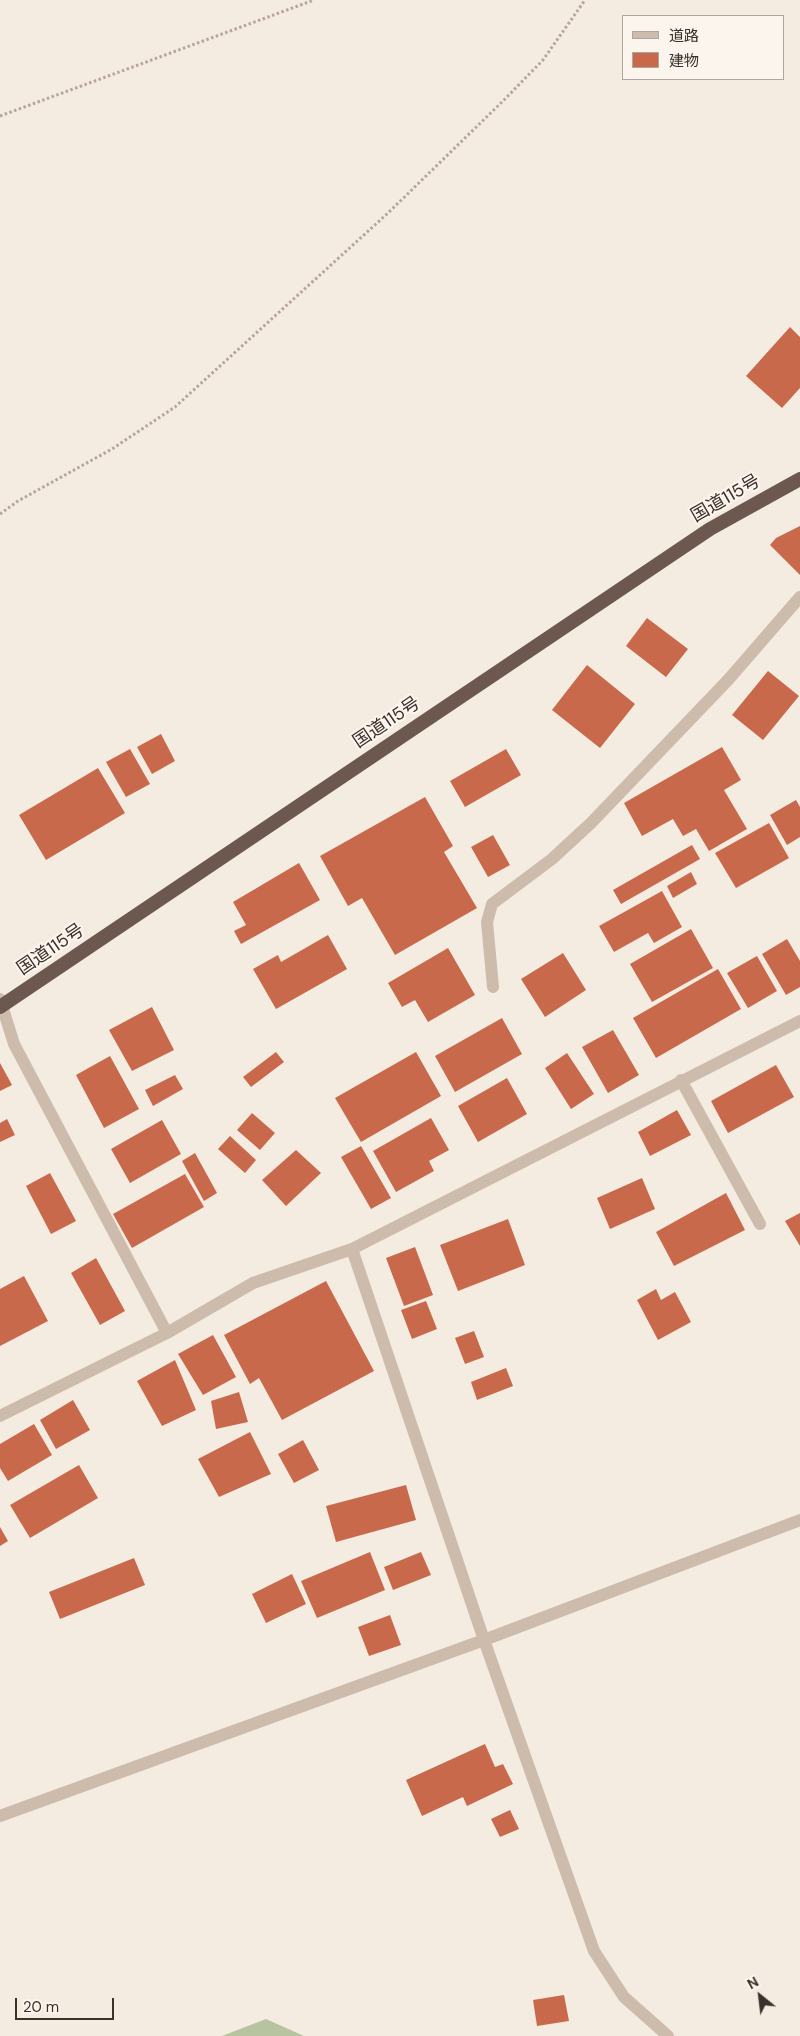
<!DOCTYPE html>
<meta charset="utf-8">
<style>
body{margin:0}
#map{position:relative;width:800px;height:2036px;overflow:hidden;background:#f4ebe1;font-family:"DM Sans","Noto Sans JP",sans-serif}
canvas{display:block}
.legend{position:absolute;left:622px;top:15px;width:162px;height:65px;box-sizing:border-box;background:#fbf5ee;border:1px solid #aea6a0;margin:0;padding:6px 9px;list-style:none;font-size:15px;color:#3b302b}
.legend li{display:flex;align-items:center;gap:10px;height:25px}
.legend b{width:25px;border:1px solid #aea6a0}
.north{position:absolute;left:735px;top:1971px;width:50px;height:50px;-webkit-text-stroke:4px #fbf5ee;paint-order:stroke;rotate:331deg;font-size:14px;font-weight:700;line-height:20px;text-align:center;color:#3b302b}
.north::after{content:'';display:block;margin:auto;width:18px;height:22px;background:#3b302b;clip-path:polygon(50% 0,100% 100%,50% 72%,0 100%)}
.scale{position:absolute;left:15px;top:1998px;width:99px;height:22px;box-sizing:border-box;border:2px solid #3b302b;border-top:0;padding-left:6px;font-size:15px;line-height:18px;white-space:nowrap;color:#3b302b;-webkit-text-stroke:4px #fbf5ee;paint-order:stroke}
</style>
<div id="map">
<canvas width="800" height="2036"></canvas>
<ul class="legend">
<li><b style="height:6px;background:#cdbbac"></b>道路</li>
<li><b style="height:14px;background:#c8694b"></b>建物</li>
</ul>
<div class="north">N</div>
<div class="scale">20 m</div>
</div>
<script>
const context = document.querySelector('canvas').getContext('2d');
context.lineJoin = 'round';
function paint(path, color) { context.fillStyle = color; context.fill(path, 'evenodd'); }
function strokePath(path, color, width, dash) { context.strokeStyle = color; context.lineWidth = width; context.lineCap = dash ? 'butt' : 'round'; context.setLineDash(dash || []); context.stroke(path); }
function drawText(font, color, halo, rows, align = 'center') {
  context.font = font + ' "DM Sans","Noto Sans JP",sans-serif'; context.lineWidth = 4.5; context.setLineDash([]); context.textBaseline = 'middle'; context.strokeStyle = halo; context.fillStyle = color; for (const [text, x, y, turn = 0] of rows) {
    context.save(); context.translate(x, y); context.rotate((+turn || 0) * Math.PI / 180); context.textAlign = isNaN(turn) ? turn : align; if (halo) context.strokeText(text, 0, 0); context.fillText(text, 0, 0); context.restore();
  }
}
paint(new Path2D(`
 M266,2019l38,17h-82z`), '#b8c4a0');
paint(new Path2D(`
 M790,327l10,10v51l-18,20 -36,-32z
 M800,526v49l-30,-30 6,-7z
 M647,618l41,31 -22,28 -40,-31z
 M587,665l48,39 -35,44 -48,-38z
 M768,671l31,25 -36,44 -31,-25z
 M161,734l14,27 -23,13 -15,-27z
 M722,747l19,33 -17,10 23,39 -38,22 -13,-22 -13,7 -10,-17 -31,17 -18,-33z
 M130,749l20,35 -24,13 -20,-35z
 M506,749l15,26 -56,32 -15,-26z
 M98,768l27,45 -79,47 -27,-45z
 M425,797l28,49 -9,6 33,56 -82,47 -33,-57 -14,8 -28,-50z
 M796,800l4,7v30l-13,8 -17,-30z
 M769,823l20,35 -53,30 -21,-35z
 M493,835l17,30 -22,12 -17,-30z
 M692,845l8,14 -79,45 -8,-14z
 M299,863l21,37 -79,44 -7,-13 12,-6 -13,-23z
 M691,872l6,12 -24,14 -6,-12z
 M662,891l20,36 -28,16 -6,-10 -34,19 -15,-26z
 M691,929l22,39 -61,34 -22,-38z
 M328,935l19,34 -71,40 -23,-40 25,-14 3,7z
 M787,939l13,22v26l-14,8 -24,-41z
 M448,948l27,47 -47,27 -13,-22 -13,7 -14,-24z
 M563,953l23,37 -41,27 -24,-38z
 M757,956l20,35 -29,17 -21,-35z
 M718,969l23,40 -85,49 -23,-40z
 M152,1007l22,43 -42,21 -23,-41z
 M502,1018l20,36 -67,38 -20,-36z
 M613,1030l26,45 -31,18 -26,-46z
 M276,1052l8,10 -33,25 -8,-10z
 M416,1052l25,44 -80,46 -26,-44z
 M567,1053l27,41 -23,15 -26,-41z
 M110,1056l29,53 -35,19 -28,-53z
 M0,1063l12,22 -12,6z
 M776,1065l18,32 -66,36 -17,-32z
 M175,1075l8,14 -30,17 -8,-16z
 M507,1078l20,36 -49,28 -20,-36z
 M677,1110l14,25 -41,21 -12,-24z
 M252,1113l23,20 -15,17 -23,-20z
 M431,1118l18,32 -20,11 5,10 -38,21 -23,-41z
 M7,1119l8,16 -15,7v-19z
 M162,1120l19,34 -51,29 -19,-34z
 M230,1136l26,24 -11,13 -27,-24z
 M361,1146l30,52 -20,11 -30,-52z
 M296,1150l25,23 -35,33 -24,-26z
 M195,1153l22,40 -13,8 -22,-40z
 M50,1173l26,48 -25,13 -25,-48z
 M185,1174l19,33 -72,41 -19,-34z
 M642,1178l13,31 -45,20 -13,-31z
 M726,1193l19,37 -71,36 -18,-34z
 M800,1213v33l-15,-25z
 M508,1219l17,46 -67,26 -18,-46z
 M415,1247l18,48 -29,11 -18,-48z
 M96,1258l29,53 -25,14 -29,-52z
 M24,1276l24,45 -48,25v-57z
 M326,1281l48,90 -92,49 -23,-42 -9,6 -26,-49z
 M656,1289l5,11 14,-8 16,30 -33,18 -21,-40z
 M426,1301l11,28 -25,10 -11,-29z
 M474,1331l10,26 -19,7 -10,-26z
 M213,1335l23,42 -33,18 -25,-41z
 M175,1360l21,50 -34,16 -25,-45z
 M506,1368l7,18 -36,14 -6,-18z
 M239,1392l9,30 -32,7 -5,-28z
 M73,1400l17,30 -34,19 -16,-29z
 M34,1424l18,31 -44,26 -8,-13v-24z
 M250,1432l21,42 -52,23 -21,-38z
 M303,1440l16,30 -25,13 -16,-29z
 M79,1465l19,33 -68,40 -20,-33z
 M406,1485l10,35 -80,22 -10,-36z
 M0,1527l8,14 -8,5z
 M370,1552l15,38 -68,28 -16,-37z
 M421,1552l10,23 -38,15 -9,-23z
 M134,1558l11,27 -85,34 -11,-27z
 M292,1574l14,30 -40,19 -14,-29z
 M390,1615l11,30 -32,11 -11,-29z
 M485,1744l10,23 8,-3 10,20 -46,22 -4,-9 -41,19 -16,-36z
 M510,1810l9,19 -19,8 -9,-18z
 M564,1995l5,26 -32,5 -4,-26z`), '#c8694b');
strokePath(new Path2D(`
 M0,116l314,-116
 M0,514l18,-13 94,-52 63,-42 213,-194 115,-112 40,-41 42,-60`), '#b9a596', 3, [2.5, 2.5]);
strokePath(new Path2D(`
 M493,987l-6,-65 5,-18 60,-45 39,-36 137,-143 72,-83
 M0,999l14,45 153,289
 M681,1080l79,144
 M352,1249l132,391 110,311 30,46 44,39
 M0,1416l167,-83 86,-50 99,-34 448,-228
 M0,1816l484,-176 316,-120`), '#cdbbac', 12);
strokePath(new Path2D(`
 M0,1007l710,-478 90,-50`), '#6c584f', 14);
drawText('18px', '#3b302b', '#fbf5ee', [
 ["国道115号",726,499,-30],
 ["国道115号",387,723,-34],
 ["国道115号",51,950,-34]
]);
</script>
